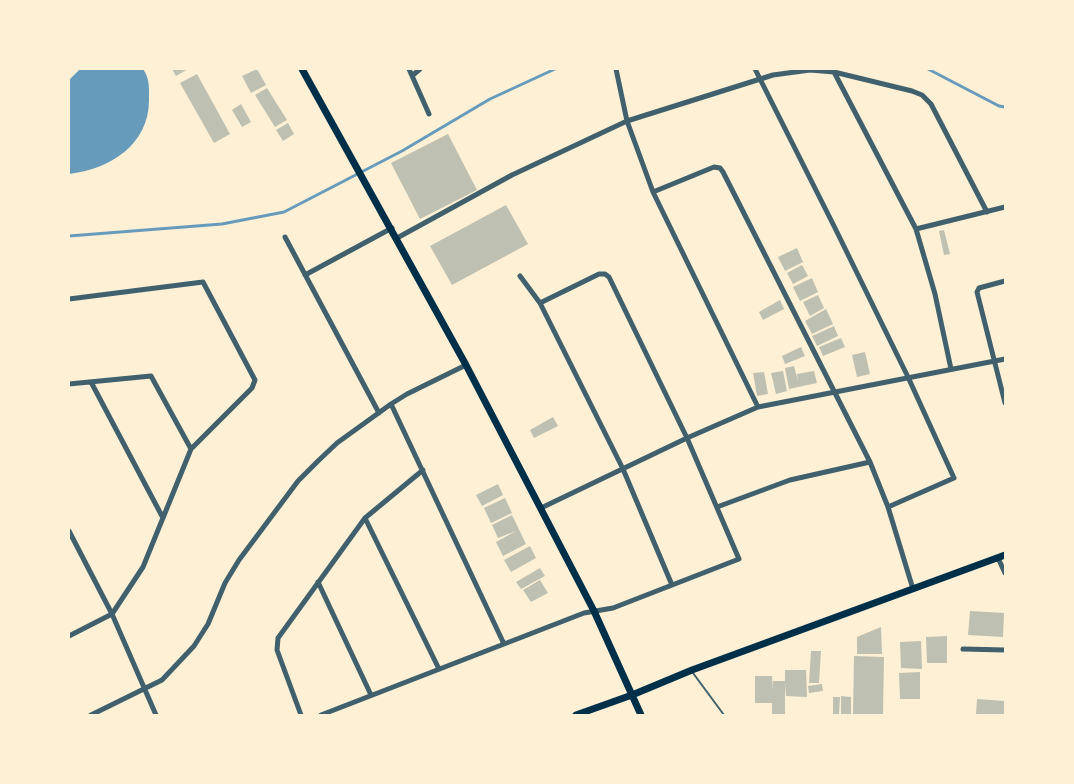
<!DOCTYPE html>
<style>
body{margin:0}
#map{position:relative;width:1074px;height:784px;overflow:hidden;background:#fdf0d5;font-family:"Roboto Condensed",sans-serif}
canvas{display:block}
.frame{position:absolute;inset:0;border:70px solid #fdf0d5;pointer-events:none}
</style>
<div id="map">
<canvas width="1074" height="784"></canvas>
<div class="frame"></div>
</div>
<script>
const context = document.querySelector('canvas').getContext('2d');
context.lineJoin = 'round';
function paint(path, color) { context.fillStyle = color; context.fill(path, 'evenodd'); }
function strokePath(path, color, width, dash) { context.strokeStyle = color; context.lineWidth = width; context.lineCap = dash ? 'butt' : 'round'; context.setLineDash(dash || []); context.stroke(path); }
paint(new Path2D(`
 M80,69h63c7,10 6,19 6,31 0,45 -39,69 -80,74v-94z`), '#669bbc');
strokePath(new Path2D(`
 M928,69l71,37 6,1
 M69,236l153,-12 62,-12 118,-61 88,-52 65,-30`), '#669bbc', 3);
paint(new Path2D(`
 M172,69h16l-12,7z
 M257,69l9,16 -15,8 -9,-17z
 M197,74l33,60 -16,9 -34,-60z
 M267,88l20,32 -12,7 -20,-32z
 M241,104l10,18 -9,5 -10,-17z
 M288,123l6,11 -11,7 -7,-11z
 M448,134l29,56 -57,29 -29,-56z
 M506,205l22,39 -76,41 -22,-39z
 M944,230l6,24 -6,1 -5,-24z
 M797,248l6,14 -18,9 -7,-14z
 M802,265l6,11 -15,8 -6,-11z
 M812,278l6,14 -18,9 -7,-14z
 M818,295l6,13 -14,8 -7,-14z
 M780,300l4,9 -21,11 -4,-8z
 M826,309l7,15 -21,10 -7,-13z
 M834,326l4,10 -21,10 -5,-10z
 M841,338l4,9 -22,9 -4,-9z
 M801,347l4,9 -20,8 -3,-8z
 M865,352l5,22 -13,3 -5,-22z
 M794,366l4,15 -1,-7 17,-3 3,12 -28,6 -4,-21z
 M783,371l4,20 -11,3 -5,-21z
 M764,372l4,22 -11,2 -4,-23z
 M553,417l5,9 -24,12 -4,-8z
 M498,484l5,11 -21,11 -6,-11z
 M505,498l7,15 -21,10 -7,-15z
 M512,515l14,29 -23,12 -7,-14 20,-11 -18,7 -6,-13z
 M530,546l6,12 -25,14 -7,-12z
 M540,568l5,8 -24,13 -5,-7z
 M540,580l8,13 -17,9 -8,-12z
 M970,611l34,2 -1,24 -35,-2z
 M881,627l1,27h-25v-17z
 M947,636v27h-20l-1,-26z
 M921,641l1,28 -21,-1 -1,-26z
 M811,651h10l-2,32h-10z
 M854,656l30,1 -1,58h-30z
 M785,670h21l1,27 -21,-1 -1,-13v32h-13v-12h-17v-27h17l1,15v-10h12z
 M920,672v27h-20l-1,-26z
 M822,684l1,7 -14,2 -1,-7z
 M841,696l10,1v18h-10z
 M833,697h7l-1,18h-6z
 M977,699l28,2v14h-29z`), '#bec0b2');
strokePath(new Path2D(`
 M693,673l31,42`), '#3f606c', 2);
strokePath(new Path2D(`
 M409,69l20,45
 M616,69l11,52 26,71 105,215
 M755,69l80,159 73,149 46,101 -66,29
 M834,72l82,157 19,65 16,75
 M413,75l7,-6
 M653,192l61,-25 6,1 3,4 147,290 18,45 25,82
 M916,229l89,-22
 M285,237l94,176
 M397,238l115,-63 115,-54 146,-46 37,-5 24,2 78,19 10,4 9,9 56,108
 M305,275l87,-47
 M520,276l20,27 83,166 49,116
 M1005,281l-26,7 -2,4 28,111
 M69,299l134,-17 52,98 -3,8 -61,61 -48,118 -31,47 -43,22
 M91,382l72,136
 M69,384l82,-8 40,73
 M391,404l113,240
 M717,507l73,-27 80,-18
 M541,508l146,-70 71,-31 247,-48
 M365,518l74,151
 M69,531l43,83 44,101
 M998,558l7,15
 M318,582l53,113
 M963,649l42,1
 M91,715l71,-35 32,-34 14,-22 17,-41 14,-23 59,-79 20,-20 19,-18 54,-39 16,-10 59,-29
 M301,715l-24,-65 1,-12 87,-120 58,-48
 M321,715l263,-102 29,-5 126,-49 -52,-121 -78,-161 -4,-3h-6l-59,29`), '#3f606c', 5);
strokePath(new Path2D(`
 M302,69l164,296 128,246 47,104
 M576,715l56,-20 60,-25 313,-115`), '#003049', 7);
</script>
